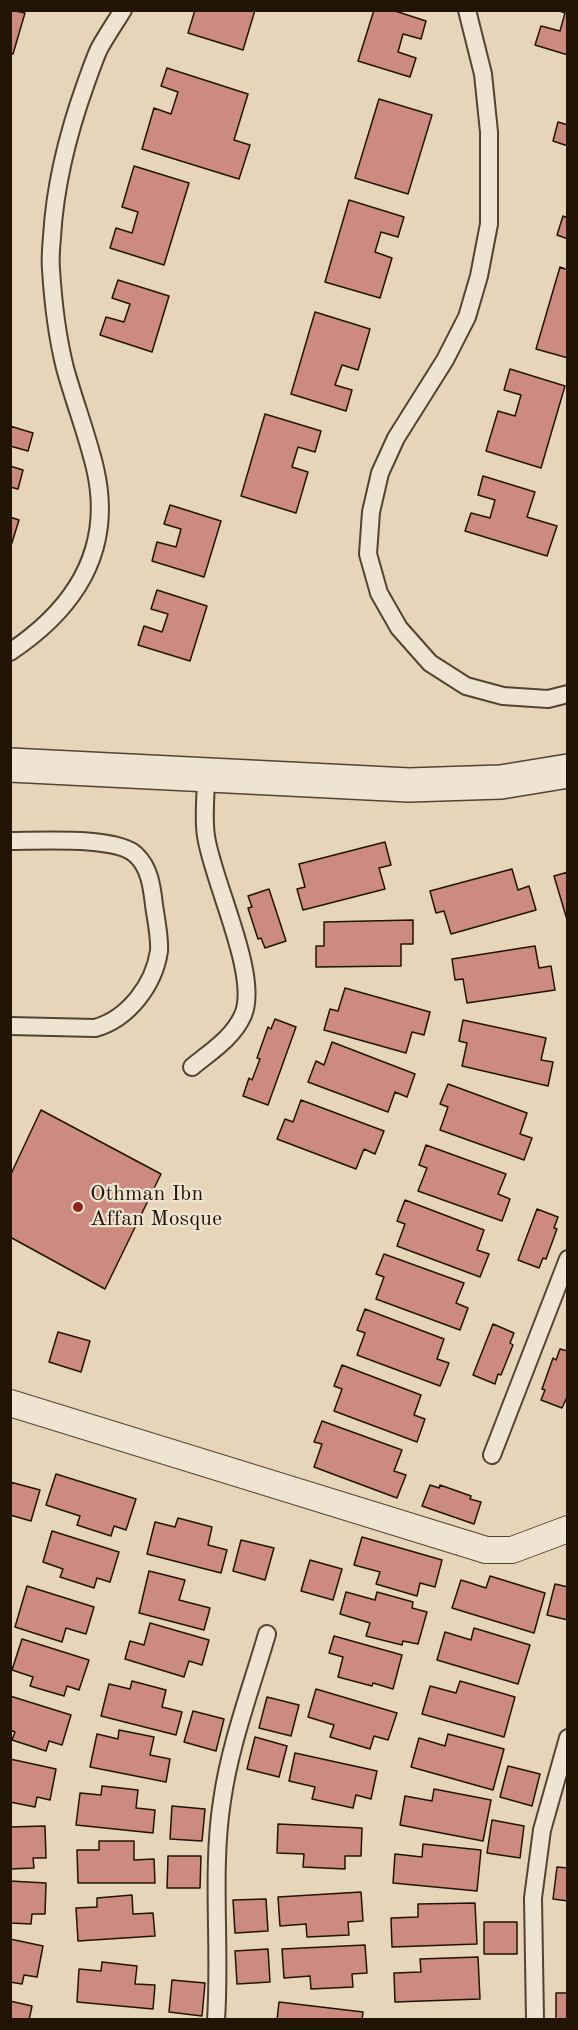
<!DOCTYPE html>
<style>
body{margin:0}
#map{position:relative;width:578px;height:2030px;overflow:hidden;background:#e7d5b9;font-family:"Old Standard TT",serif}
canvas{display:block}
.frame{position:absolute;inset:0;border:12px solid #211403;pointer-events:none}
</style>
<div id="map">
<canvas width="578" height="2030"></canvas>
<div class="frame"></div>
</div>
<script>
const context = document.querySelector('canvas').getContext('2d');
context.lineJoin = 'round';
function paint(path, color) { context.fillStyle = color; context.fill(path, 'evenodd'); }
function strokePath(path, color, width, dash) { context.strokeStyle = color; context.lineWidth = width; context.lineCap = dash ? 'butt' : 'round'; context.setLineDash(dash || []); context.stroke(path); }
function drawText(font, color, halo, rows, align = 'center') {
  context.font = font + ' "Old Standard TT",serif'; context.lineWidth = 4.5; context.setLineDash([]); context.textBaseline = 'middle'; context.strokeStyle = halo; context.fillStyle = color; for (const [text, x, y, turn = 0] of rows) {
    context.save(); context.translate(x, y); context.rotate((+turn || 0) * Math.PI / 180); context.textAlign = isNaN(turn) ? turn : align; if (halo) context.strokeText(text, 0, 0); context.fillText(text, 0, 0); context.restore();
  }
}
const building = new Path2D(`
 M10,10l15,3 -12,41 -3,-1z
 M195,10h60l-12,40 -55,-17z
 M374,10h18l34,11 -5,18 -18,-5 -5,18 18,6 -6,19 -52,-16z
 M557,10h11v45l-33,-10 6,-19 19,5 5,-18z
 M167,68l81,26 -14,46 16,5 -11,34 -97,-30 12,-41 17,6 7,-22 -17,-6z
 M379,99l53,16 -24,79 -53,-16z
 M558,122l10,3v21l-15,-5z
 M134,166l55,17 -25,82 -54,-17 6,-20 16,5 6,-21 -16,-5z
 M349,200l55,17 -6,20 -17,-5 -6,20 17,6 -12,40 -55,-16z
 M563,216l5,2v21l-11,-4z
 M560,267l8,3v88l-32,-9z
 M118,280l51,16 -17,56 -52,-17 6,-18 18,5 6,-18 -18,-6z
 M315,312l55,17 -12,41 -16,-5 -7,20 17,5 -6,21 -55,-17z
 M510,369l55,17 -24,82 -55,-17 12,-40 17,5 6,-21 -17,-5z
 M265,414l56,17 -6,21 -17,-5 -6,20 16,5 -12,41 -55,-17z
 M10,426l23,7 -5,18 -18,-5z
 M10,466l13,4 -5,19 -8,-2z
 M483,476l52,16 -8,25 30,9 -10,30 -82,-25 6,-18 19,5 5,-18 -17,-5z
 M170,505l51,16 -17,56 -52,-16 5,-19 19,5 5,-18 -17,-5z
 M10,517l9,3 -9,29z
 M157,590l50,16 -17,55 -52,-16 6,-19 18,6 6,-18 -17,-5z
 M385,842l6,23 -12,3 6,21 -82,21 -6,-21 8,-2 -6,-23z
 M512,869l6,21 11,-4 7,24 -85,24 -7,-23 -8,2 -6,-22z
 M568,872v51l-14,-47z
 M269,889l17,52 -21,7 -4,-10 -3,1 -10,-31 4,-1 -4,-11z
 M413,920v24h-12v22l-85,1v-21h8v-24z
 M535,946l4,22 12,-2 4,24 -88,13 -4,-24 -8,1 -3,-21z
 M345,988l85,24 -6,23 -12,-3 -6,21 -82,-23 6,-21 8,2z
 M275,1019l21,8 -28,78 -25,-9 6,-18 3,2 8,-21 -3,-1 11,-31 3,2z
 M463,1020l83,18 -5,22 12,2 -5,24 -86,-20 5,-23 -8,-2z
 M332,1042l83,32 -8,23 -12,-5 -7,20 -80,-30 8,-21 8,4z
 M448,1084l79,29 -7,21 12,4 -8,22 -84,-30 8,-23 -8,-3z
 M301,1100l83,31 -9,23 -11,-5 -8,20 -79,-30 8,-20 8,3z
 M41,1110l120,64 -56,115 -95,-52v-61z
 M426,1145l80,29 -8,20 12,5 -8,22 -84,-30 9,-23 -8,-3z
 M405,1200l79,30 -7,20 12,4 -9,23 -83,-31 8,-22 -8,-3z
 M537,1209l21,8 -4,11 3,1 -11,30 -3,-1 -4,10 -21,-8z
 M384,1254l80,29 -8,20 12,5 -8,22 -84,-31 8,-22 -8,-3z
 M365,1309l79,30 -7,20 12,4 -9,23 -83,-31 8,-22 -8,-3z
 M493,1324l21,9 -4,10 3,2 -12,30 -3,-1 -3,10 -22,-9z
 M58,1332l32,9 -9,31 -32,-10z
 M560,1349l8,2v44l-6,13 -21,-8 4,-10 -3,-1 11,-31 3,2z
 M342,1365l79,30 -7,20 11,4 -8,23 -83,-31 8,-22 -8,-3z
 M322,1421l80,29 -8,21 12,4 -9,23 -83,-31 8,-23 -8,-2z
 M56,1474l80,25 -10,31 -12,-4 -3,10 -34,-11 3,-9 -34,-11z
 M10,1482l30,8 -9,31 -21,-6z
 M430,1485l9,3 1,-3 31,11 -1,3 11,3 -7,22 -52,-18z
 M178,1518l34,9 -4,18 19,5 -6,23 -74,-19 8,-32 20,5z
 M52,1531l67,21 -9,30 -13,-4 -3,10 -34,-11 3,-8 -20,-7z
 M362,1537l80,23 -7,27 -15,-4 -3,13 -41,-12 4,-12 -26,-7z
 M241,1540l33,8 -9,32 -32,-9z
 M310,1560l32,9 -9,31 -32,-9z
 M149,1571l36,9 -6,20 31,8 -6,22 -65,-17z
 M490,1576l55,17 -11,40 -82,-25 9,-28 25,8z
 M555,1584l13,3v33l-21,-5z
 M27,1586l67,21 -8,27 -20,-6 -4,14 -47,-15z
 M346,1592l29,8 2,-8 36,10 -1,6 15,4 -9,32 -15,-3 -1,4 -36,-9 4,-13 -30,-9z
 M150,1623l59,17 -7,25 -13,-4 -5,16 -59,-18 5,-18 14,4z
 M474,1628l56,17 -12,39 -81,-24 8,-28 26,8z
 M334,1636l68,19 -9,34 -20,-6 -1,3 -34,-9 5,-20 -14,-4z
 M22,1639l67,21 -10,30 -12,-4 -3,10 -34,-10 3,-9 -21,-7z
 M132,1681l34,9 -4,17 20,5 -6,23 -75,-19 8,-32 21,5z
 M460,1681l55,16 -11,40 -82,-23 8,-28 26,7z
 M316,1689l81,24 -9,27 -14,-4 -4,13 -40,-12 4,-12 -26,-8z
 M10,1696l61,19 -9,30 -13,-4 -3,10 -34,-11 3,-8 -5,-2z
 M267,1697l32,8 -8,31 -32,-8z
 M193,1711l31,8 -8,32 -32,-9z
 M119,1730l35,7 -4,18 20,4 -4,23 -76,-15 7,-33 21,5z
 M448,1734l56,15 -11,41 -82,-23 8,-29 26,8z
 M255,1737l32,9 -8,31 -32,-8z
 M295,1753l82,18 -6,28 -15,-4 -3,13 -41,-9 3,-12 -26,-6z
 M10,1759l46,10 -6,31 -13,-3 -2,10 -25,-5z
 M508,1766l32,8 -8,32 -32,-9z
 M102,1786l36,4 -2,18 19,2 -2,23 -77,-8 4,-32 21,2z
 M434,1789l57,11 -8,41 -83,-16 5,-29 27,5z
 M172,1806l33,3 -3,32 -32,-2z
 M492,1820l32,6 -4,32 -33,-5z
 M278,1824l84,4 -1,28h-16v13l-42,-2 1,-13 -27,-1z
 M45,1826l1,32h-13l1,10 -24,1v-42z
 M99,1841h35v19l20,-1 1,24h-77l-1,-33h22z
 M423,1844l58,6 -4,41 -84,-8 2,-29 27,3z
 M168,1856h33l-1,32h-33z
 M557,1867l11,1v33l-15,-2z
 M10,1881l36,2 -1,31h-13l-1,10 -21,-1z
 M361,1892l2,29 -15,1 1,13 -42,2 -1,-13 -26,2 -2,-29z
 M132,1895l1,19 20,-1 2,23 -77,5 -2,-33 21,-1v-9z
 M266,1899l2,32 -33,2 -2,-33z
 M475,1903l2,41 -85,3 -1,-29 27,-1v-13z
 M484,1922h33v32h-33z
 M10,1939l33,7 -6,31 -13,-2 -2,9 -12,-2z
 M365,1945l2,28 -15,1 1,13 -42,2 -1,-13 -26,2 -2,-29z
 M268,1949l2,33 -33,2 -2,-33z
 M478,1957l2,42 -85,3 -1,-29 27,-1 -1,-13z
 M102,1962l35,4 -2,18 20,1 -2,24 -76,-7 2,-33 22,2z
 M172,1980l33,3 -3,33 -33,-4z
 M556,1993h12v27h-12z
 M10,2001l22,5 -3,14h-19z
 M279,2002l84,10 -1,8h-85z`);
paint(building, '#cd8a81');
strokePath(building, '#211403', 1.5);
const service = new Path2D(`
 M467,10l16,64 6,58v92l-10,52 -12,41 -22,43 -49,78 -16,35 -9,39 -3,42 11,39 20,35 31,35 36,23 37,10 45,3 20,-5
 M10,652c66,-44 104,-103 85,-184 -8,-34 -21,-67 -30,-100 -8,-32 -12,-66 -14,-99 -1,-10 0,-21 1,-32 3,-53 16,-104 34,-154 4,-11 8,-23 13,-34 7,-13 16,-26 24,-39
 M10,841c29,0 107,-5 126,14 14,13 16,33 18,50 2,15 6,32 5,46 -5,34 -31,68 -64,77l-85,-2
 M192,1067c18,-15 41,-29 51,-52 17,-39 -31,-135 -37,-179 -3,-19 0,-41 0,-60
 M492,1455l76,-196
 M216,2020c5,-72 -5,-149 6,-219 8,-57 29,-112 45,-167
 M535,2020l-2,-122 9,-68 26,-92`);
const pedestrian = new Path2D(`
 M10,1403l476,147h26l56,-21`);
const minor = new Path2D(`
 M10,765l399,20 92,-3 67,-11`);
strokePath(service, '#524430', 20);
strokePath(pedestrian, '#524430', 28);
strokePath(minor, '#524430', 36);
strokePath(service, '#efe4d2', 16);
strokePath(pedestrian, '#efe4d2', 26);
strokePath(minor, '#efe4d2', 33);
for (const [x, y, r, color] of [
 [78,1207,6,"#8f2418"]
]) { const dot = new Path2D(); dot.arc(x, y, r, 0, 2 * Math.PI); context.fillStyle = color; context.fill(dot); strokePath(dot, '#efe4d2', 2); }
drawText('22px', '#211403', '#efe4d2', [
 ["Othman Ibn",90,1194],
 ["Affan Mosque",90,1219]
], 'left');
</script>
